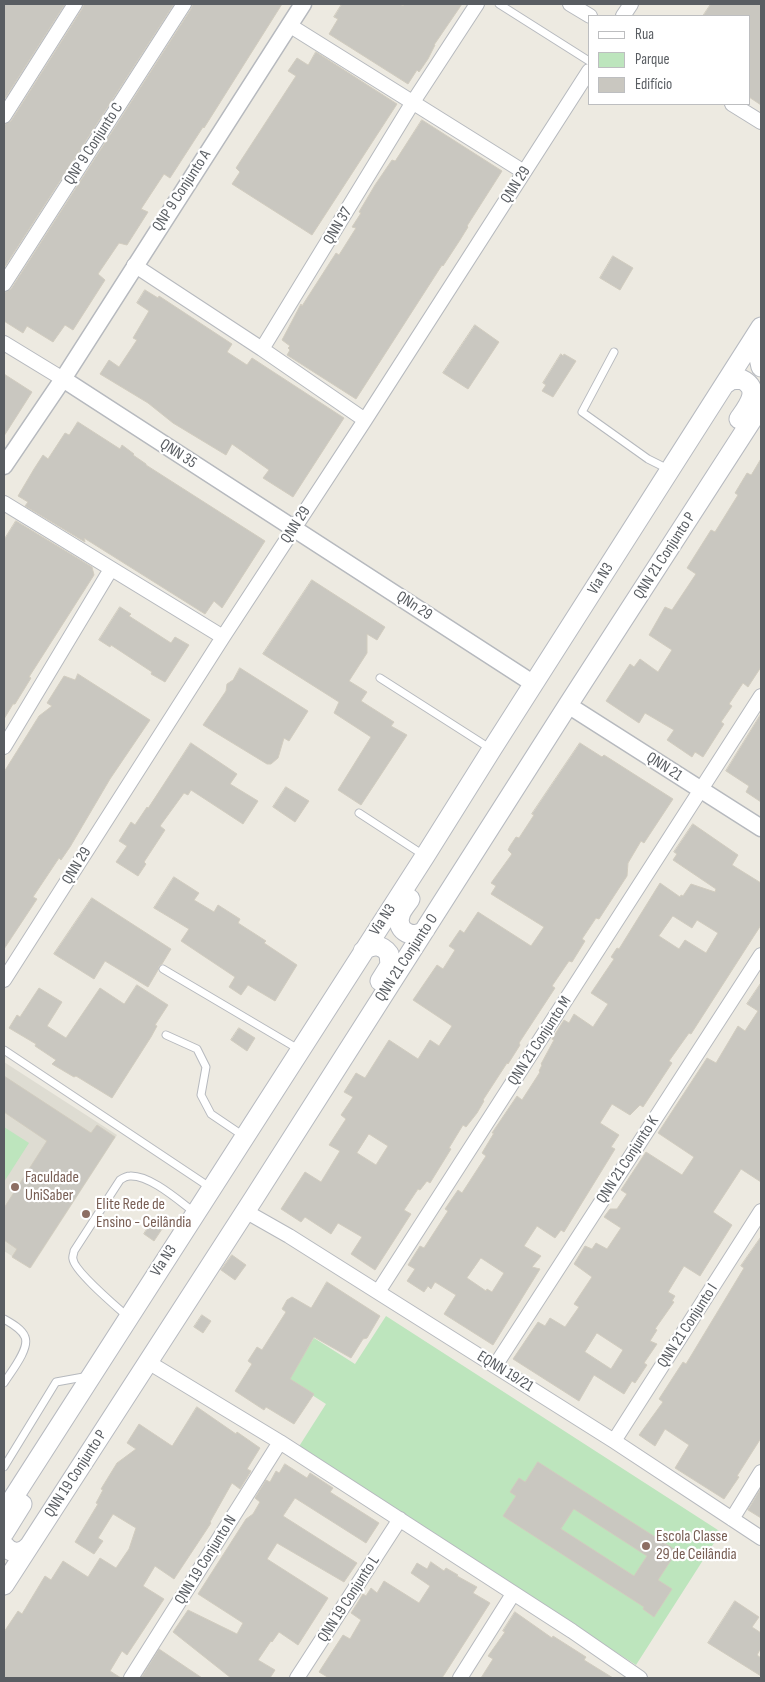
<!DOCTYPE html>
<meta charset="utf-8">
<style>
body{margin:0}
#map{position:relative;width:765px;height:1682px;overflow:hidden;background:#edeae1;font-family:"Sofia Sans Condensed",sans-serif}
canvas{display:block}
.frame{position:absolute;inset:0;border:5px solid #595d62;pointer-events:none}
.legend{position:absolute;left:588px;top:15px;width:162px;height:90px;box-sizing:border-box;background:#fff;border:1px solid #bdbec0;margin:0;padding:6px 9px;list-style:none;font-size:15px;color:#595d62}
.legend li{display:flex;align-items:center;gap:10px;height:25px}
.legend b{width:25px;border:1px solid #bdbec0}
</style>
<div id="map">
<canvas width="765" height="1682"></canvas>
<div class="frame"></div>
<ul class="legend">
<li><b style="height:6px;background:#fff"></b>Rua</li>
<li><b style="height:14px;background:#bde5bd"></b>Parque</li>
<li><b style="height:14px;background:#c9c7c0"></b>Edifício</li>
</ul>
</div>
<script>
const context = document.querySelector('canvas').getContext('2d');
context.lineJoin = 'round';
function paint(path, color) { context.fillStyle = color; context.fill(path, 'evenodd'); }
function strokePath(path, color, width, dash) { context.strokeStyle = color; context.lineWidth = width; context.lineCap = dash ? 'butt' : 'round'; context.setLineDash(dash || []); context.stroke(path); }
function drawText(font, color, halo, rows, align = 'center') {
  context.font = font + ' "Sofia Sans Condensed",sans-serif'; context.lineWidth = 4.5; context.setLineDash([]); context.textBaseline = 'middle'; context.strokeStyle = halo; context.fillStyle = color; for (const [text, x, y, turn = 0] of rows) {
    context.save(); context.translate(x, y); context.rotate((+turn || 0) * Math.PI / 180); context.textAlign = isNaN(turn) ? turn : align; if (halo) context.strokeText(text, 0, 0); context.fillText(text, 0, 0); context.restore();
  }
}
paint(new Path2D(`
 M4,1062l113,73 -86,133 -27,-17z`), '#dedcd2');
paint(new Path2D(`
 M4,1127l25,16 -25,39z
 M386,1316l335,216 -85,133 -338,-217 28,-44 -39,-25 27,-41 41,26z`), '#bde5bd');
const building = new Path2D(`
 M4,4h61l-61,96z
 M84,4h90l-170,264v-143l7,-4 71,-112z
 M193,4h89l-78,124 -1,-1 -33,51 -6,-4 -23,35 7,3 -21,33 -8,-2 -21,31 7,6 -32,50 -8,-5 -12,17 -26,-16 -4,7 -19,-12v-28l7,-4 180,-280z
 M342,4h58l3,2 1,-2h58l-28,41h1l-7,14 -9,13 -2,-2 -9,14 -79,-50 9,-15 -4,-2z
 M711,4h50v101l-12,-8v-81h-46z
 M316,52l81,52 -85,131 -80,-51 8,-12 -4,-4 60,-92 -8,-5 9,-13 11,7z
 M422,120l80,51 -35,55 1,1 -8,13 -17,26 -1,-1 -86,134 -69,-44 3,-5 -2,-2 2,-2 -8,-6 19,-36 1,2 34,-53 3,2 17,-27 -4,-1 9,-14 -2,-1 16,-27 17,-25 3,1z
 M613,256l20,12 -13,22 -20,-12z
 M145,290l13,8 1,-2 73,48 -5,8 20,13 5,-7 92,60 -51,79 -30,-19 6,-8 -37,-26 -6,11 -53,-32 -25,-20 -48,-29 9,-14 10,7 18,-27 -4,-2 16,-27 -12,-8z
 M475,325l24,17 -31,47 -25,-16z
 M561,354l2,2 1,-2 12,7 -23,36 -11,-6 4,-6 -3,-2z
 M4,374l28,18 -28,44z
 M78,422l42,27 2,-4 12,9 -1,1 13,9v1l119,76 -43,67 -8,-7 -9,13 -121,-76 1,4 -60,-36 3,-4 -10,-6 16,-27 9,-14 5,4 17,-26 4,2z
 M761,459v208l-13,20 -5,-4 -14,21 3,2 -11,16 3,2 -21,33 -8,-5 -3,5 -25,-17 7,-10 -29,-17 -6,10 -33,-22 24,-37 4,3 6,-8 18,13 14,-22 -23,-15 16,-28 7,3 24,-36 -9,-6 24,-38 4,2 23,-37 -3,-2 12,-20 4,2z
 M16,521l76,46 2,8 -65,102 2,1 -16,26h-2l-9,15v-179z
 M312,580l73,47 -8,13 -10,-6v19l-18,28 18,11 -6,9 33,21 -3,4 16,9 -46,70 -23,-15 33,-53 -37,-24 5,-11 -76,-48z
 M120,607l11,7 -2,2 42,27 4,-6 14,8 -24,37 -14,-8 1,-2 -41,-27 -1,2 -11,-7z
 M240,668l68,43 -19,30 -5,-3 -6,20 -7,6h-4l-64,-39 23,-34 1,-7 6,-4z
 M78,674l72,46 -40,59 -40,68 -9,13 -2,-2 -26,39 4,2 -33,50v-177l35,-56 13,-10 -5,-3 17,-27 11,4z
 M761,714v88l-15,-10 3,-6 -23,-15z
 M191,743l46,31 -7,10 28,17 -15,23 -52,-34 -3,5 -4,-2 -24,33 5,4 -21,32 2,2 -8,12 -22,-14 11,-16 -8,-5 12,-19 4,3 12,-18 1,1z
 M580,743l22,14 2,-2 69,44 -29,44 -3,-2 -13,22 -1,13 -28,43 -3,-1 -14,21 3,2 -13,21 -3,-1 -17,25 3,2 -36,55 1,2 -12,19 -1,-1 -24,37 1,1 -7,12 -11,14 -3,-2 -14,23 2,1 -21,34 -3,-2 -7,9 -2,-1 -14,21 7,4 -36,56 -24,-16 11,-17 -24,-14 -7,11 -26,-17 -4,5 -20,-13 24,-37 16,10 19,-31 -11,-6 17,-26 -5,-4 12,-18 -9,-5 12,-19 9,5 24,-38 29,19 12,-19 9,6 13,-20 -39,-26 24,-35 6,4 12,-19 -6,-4 11,-16 4,3 14,-21 53,34 13,-19 -53,-33 5,-8 -5,-3 21,-29 -4,-4 2,-4 6,-9 3,1 15,-23 -2,-1zM369,1134l19,12 -12,19 -19,-12z
 M286,787l23,14 -14,21 -22,-15z
 M693,824l45,31 -6,10 29,18v42l-70,109 -2,-1 -20,28 3,2 -29,44 -3,-2 -10,10 -18,-11 -12,19 19,12 -8,12 4,2 -51,83 -3,-2 -6,8 -18,-12 -13,20 17,10 -9,11 8,2 -47,76 -49,-31 12,-19 -21,-13 -4,7 -3,-3 -4,6 -17,-11 8,-12 -7,-4 12,-19 4,2 24,-37 -3,-2 13,-19 4,3 24,-37 -4,-3 12,-20h-2l25,-37 5,4 18,-28 -1,-1 3,-6 -1,-1 13,-24 -2,-1 12,-19 5,3 5,-9 19,13 15,-23 -17,-11 23,-34 -3,-2 6,-9 2,1 41,-66 20,14 1,-2 2,1 8,-12 24,8 1,-3 -43,-29 4,-6 -3,-2zM673,916l19,12 5,-8 21,13 -12,20 -21,-13 -6,9 -20,-13zM481,1258l23,15 -12,19 -5,-3 -1,2 -19,-13z
 M174,877l25,16 -5,7 20,12 4,-7 22,14 -2,4 28,18 -2,2 33,22 -22,36 -27,-16 -7,10 -12,-8 6,-10 -54,-36 8,-12 -35,-21z
 M92,898l79,51 -9,15 -3,2 -1,4 -10,17 -43,-26 -11,18 -40,-25z
 M761,983v199l-20,-13 -28,43 19,13 -32,51 -16,-10 -16,26 7,4 -3,5 2,1 -19,27 2,1 -7,11 7,3 -13,19 3,2 -12,18 -3,-2 -8,13 -30,-19 -15,26 -66,-42 25,-37 7,4 5,-8 15,9 14,-20 -5,-3 18,-27 -18,-13 11,-18 7,3 4,-6 11,6 14,-21 -17,-11 6,-8h7l10,-15 -6,-4 25,-38 36,23 12,-18 -36,-24 49,-75 9,5 22,-37 7,5 13,-20 -11,-7zM597,1333l26,17 -12,19 -26,-17z
 M137,985l31,20 -13,20 2,1 -6,11 -39,61 -36,-22 -2,1 -22,-13 4,-4 -21,-14 1,-2 -27,-16 8,-13 3,2 19,-29 23,14 -15,24 19,12 34,-50 24,16z
 M239,1028l16,10 -8,13 -16,-11z
 M4,1076l87,57 6,-8 18,12 -85,131 -18,-11 5,-8 -13,-9v-32l43,-67 -43,-29z
 M153,1220l11,6 -10,15 -10,-7z
 M761,1237v201l-24,38 2,1 -15,22 -49,-31 14,-23 -24,-16 -10,17 -16,-11 24,-33 -4,-3 24,-37 3,2 58,-96 -3,-2z
 M232,1255l14,10 -11,15 -14,-10z
 M327,1282l53,34 -13,22 -4,1 -12,19 -37,-21 -24,42 24,15 -20,30 -28,-17 -2,3 -29,-19 17,-27 -4,-3 9,-14 5,3 24,-38 -4,-3 5,-9 5,-3 19,11z
 M202,1315l9,6 -8,12 -9,-6z
 M197,1407l39,27 1,-2 23,16 -13,21 4,2 -11,18 -8,-6 -22,39 1,1 -37,56 -19,-13 -12,20 21,13 -37,56 -5,-4 -12,20 11,7h-117v-46l14,-21 4,3 23,-38 6,4 12,-19 25,16 12,-19 16,10 13,-19 7,-21 -23,-14 -15,24 5,3 -9,13 -19,-12 23,-38 -2,-1 7,-13 -2,-1 16,-26 19,-14 -9,-6 12,-19 33,22z
 M538,1462l139,89 -19,29 14,9 -18,28 -11,-8 1,-2 -141,-91 13,-20 -6,-4 9,-14 6,4zM574,1509l73,47 -13,20 -73,-47z
 M285,1464l22,14 3,-5 23,15 -3,4 49,31 -13,20 -71,-45 -12,18 74,47 -13,19 -67,-39 -10,16 61,39 -30,47 -19,-13 -7,10 -1,-1 -13,19 17,10 -5,8h-39l-58,-46 15,-22 49,24 6,-11 -45,-29 48,-75 7,-5 7,-12 -5,-4 11,-18 4,2 6,-11 3,2z
 M761,1488v30l-13,-8z
 M431,1562l13,9 2,-3 12,7 -1,1 20,11 -4,6 17,10 -48,75h-113l-10,-6 24,-37 7,4 11,-19 -10,-7 12,-19 3,2 5,-8 6,5 7,-12 35,22 11,-17 -19,-13 6,-10 10,6z
 M735,1601l24,16 -7,10 9,6v15l-4,7 4,3v18l-53,-33z
 M515,1612l37,26 1,-2 33,21 -2,3 29,18h-132l12,-19 -5,-3 17,-24 -2,-1z
 M159,1649l43,29h-61z`);
paint(building, '#c9c7c0');
strokePath(building, '#d1ccbf', 1);
const service = new Path2D(`
 M499,4l90,57
 M614,352l-32,60 66,47 20,10
 M380,678l111,71
 M359,813l66,43
 M163,969l137,81
 M166,1035l31,14 9,18 -5,28 10,19 34,23
 M4,1050l207,138
 M128,1317c-10,-9 -54,-46 -55,-58 -1,-3 1,-5 1,-8l46,-71c3,-2 6,-4 10,-4 20,-1 48,24 64,36
 M4,1319c7,4 18,10 21,18 5,12 -15,36 -21,46
 M4,1467l52,-85 33,-6`);
const minor = new Path2D(`
 M570,4l20,12
 M623,16l8,-12
 M289,25l235,147
 M732,104l29,18
 M4,116l71,-112
 M134,265l128,84 103,71
 M4,284l180,-280
 M4,343l59,36
 M262,349l151,-247 64,-98
 M4,503l219,134
 M4,747l107,-178
 M4,980l219,-343 142,-217 224,-349
 M245,1211l44,25 325,205 147,97
 M378,1292l383,-596
 M148,1362l132,80 292,189 68,47
 M495,1366l266,-411
 M614,1441l147,-230
 M732,1519l29,-47
 M131,1678l149,-236
 M297,1678l103,-159
 M460,1678l53,-84`);
const tertiary = new Path2D(`
 M63,379l471,305
 M4,466l59,-87 240,-375
 M568,705l193,123`);
const secondary = new Path2D(`
 M761,351l-2,7 2,9
 M727,383l3,-3 11,-1c21,10 7,27 -2,40
 M410,899c-3,5 -9,11 -10,17 -5,16 15,24 25,14
 M363,951c10,-7 19,-7 26,3l1,11 -10,16
 M4,1512l421,-656 67,-107 269,-422
 M4,1533l18,-29
 M4,1545c7,9 17,10 25,1
 M4,1585l250,-387 314,-493 193,-299`);
strokePath(service, '#b6b9be', 9);
strokePath(minor, '#b6b9be', 16);
strokePath(tertiary, '#b6b9be', 19);
strokePath(secondary, '#b7bac0', 21);
strokePath(service, '#fff', 7);
strokePath(minor, '#fff', 14);
strokePath(tertiary, '#fff', 16);
strokePath(secondary, '#fff', 19);
for (const [x, y, r, color] of [
 [15,1187,5,"#8d6e63"],
 [86,1214,5,"#8d6e63"],
 [646,1546,5,"#8d6e63"]
]) { const dot = new Path2D(); dot.arc(x, y, r, 0, 2 * Math.PI); context.fillStyle = color; context.fill(dot); strokePath(dot, '#fff', 2); }
drawText('16px', '#595d62', '#fff', [
 ["QNP 9 Conjunto C",94,144,-57],
 ["QNN 29",516,185,-57],
 ["QNP 9 Conjunto A",182,191,-57],
 ["QNN 37",338,226,-59],
 ["QNN 35",178,454,33],
 ["QNN 29",296,525,-57],
 ["QNN 21 Conjunto P",665,556,-57],
 ["Via N3",601,579,-58],
 ["QNn 29",414,606,33],
 ["QNN 21",664,767,33],
 ["QNN 29",77,866,-58],
 ["Via N3",383,920,-57],
 ["QNN 21 Conjunto O",407,958,-57],
 ["QNN 21 Conjunto M",540,1041,-57],
 ["QNN 21 Conjunto K",628,1160,-57],
 ["Via N3",164,1261,-57],
 ["QNN 21 Conjunto I",688,1326,-57],
 ["EQNN 19/21",505,1372,32],
 ["QNN 19 Conjunto P",76,1474,-57],
 ["QNN 19 Conjunto N",206,1560,-58],
 ["QNN 19 Conjunto L",349,1599,-57]
]);
drawText('16px', '#785e54', '#fff', [
 ["Faculdade",25,1178],
 ["UniSaber",25,1196],
 ["Elite Rede de",96,1205],
 ["Ensino - Ceilândia",96,1223],
 ["Escola Classe",656,1537],
 ["29 de Ceilândia",656,1555]
], 'left');
</script>
